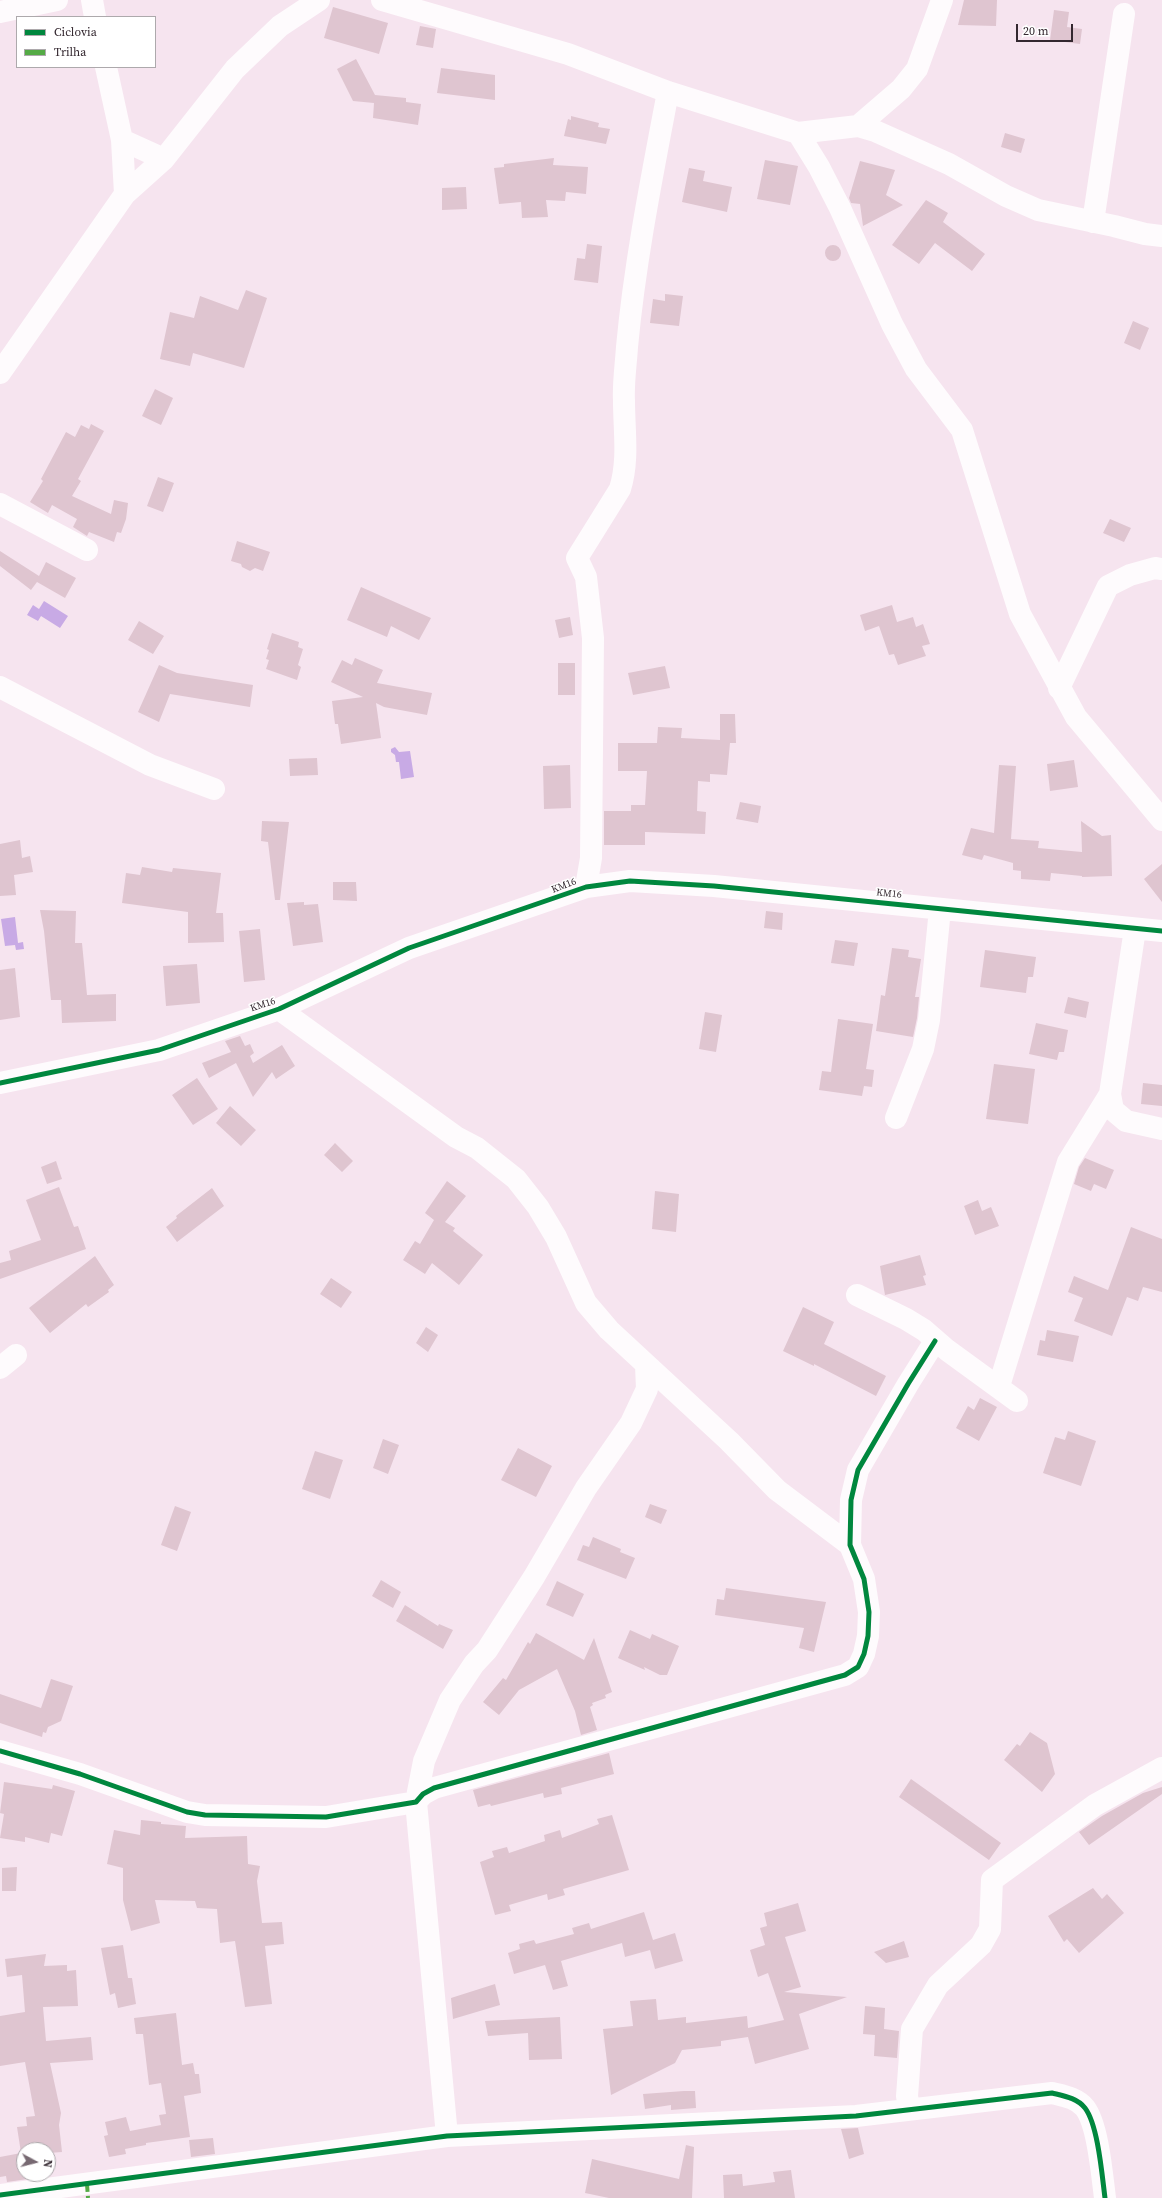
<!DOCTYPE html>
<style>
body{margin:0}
#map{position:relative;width:1162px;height:2198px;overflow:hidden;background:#f6e4ef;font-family:"Source Serif 4",serif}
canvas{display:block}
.legend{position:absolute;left:16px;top:16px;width:140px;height:52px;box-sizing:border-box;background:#fff;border:1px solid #ada9ac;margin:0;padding:5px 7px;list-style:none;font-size:12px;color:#33272f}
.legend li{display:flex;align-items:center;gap:8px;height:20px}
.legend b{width:20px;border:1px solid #ada9ac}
.north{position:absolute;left:16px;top:2142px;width:40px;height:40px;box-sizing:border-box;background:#fff;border:1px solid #ada9ac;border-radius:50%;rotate:97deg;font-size:11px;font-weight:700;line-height:16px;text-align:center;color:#33272f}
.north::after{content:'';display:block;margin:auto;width:14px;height:18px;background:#776972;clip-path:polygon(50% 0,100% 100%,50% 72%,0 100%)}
.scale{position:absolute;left:1016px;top:24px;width:57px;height:18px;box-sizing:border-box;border:2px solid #33272f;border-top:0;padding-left:5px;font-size:12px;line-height:14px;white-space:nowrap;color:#33272f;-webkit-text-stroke:3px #fff;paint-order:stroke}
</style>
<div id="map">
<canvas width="1162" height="2198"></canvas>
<ul class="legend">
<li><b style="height:5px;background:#00873e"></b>Ciclovia</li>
<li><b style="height:5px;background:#54aa45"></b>Trilha</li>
</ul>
<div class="north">N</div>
<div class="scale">20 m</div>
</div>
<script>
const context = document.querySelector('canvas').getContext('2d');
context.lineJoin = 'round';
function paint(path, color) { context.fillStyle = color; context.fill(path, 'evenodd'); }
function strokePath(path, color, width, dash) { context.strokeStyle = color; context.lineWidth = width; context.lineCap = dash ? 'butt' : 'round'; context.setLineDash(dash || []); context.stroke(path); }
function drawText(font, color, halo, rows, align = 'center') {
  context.font = font + ' "Source Serif 4",serif'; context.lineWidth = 3; context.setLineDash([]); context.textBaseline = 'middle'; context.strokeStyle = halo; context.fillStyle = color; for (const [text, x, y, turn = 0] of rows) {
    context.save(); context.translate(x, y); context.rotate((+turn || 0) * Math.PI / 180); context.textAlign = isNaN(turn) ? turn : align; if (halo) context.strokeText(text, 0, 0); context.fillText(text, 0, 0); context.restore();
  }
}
paint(new Path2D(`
 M44,601l24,15 -8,12 -19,-12 -3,5 -11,-6 6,-10 6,4z
 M395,747l4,5 11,-1 4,26 -13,2 -2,-17h-3l-1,-7 -4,-3v-3z
 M15,917l3,26 5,-1 1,7 -8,1 -1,-5 -10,1 -4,-27z`), '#c8aae5');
paint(new Path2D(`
 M964,0h33l-1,26 -38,-1z
 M333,7l55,16 -9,31 -55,-16z
 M1054,10l15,2 -2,15 15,2 -2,15 -30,-4z
 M420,26l16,3 -3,19 -17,-3z
 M356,59l19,36 31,3v4l15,2 -3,21 -45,-7 1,-15 -21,-2 -16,-32z
 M441,68l54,7v25l-58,-7z
 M571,116l28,7 -1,4 12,2 -4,15 -42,-8 4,-17 3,1z
 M1005,133l20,6 -4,14 -20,-6z
 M554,158l-1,7 35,2 -2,27 -20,-2 -1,9 -19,-1 2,17 -26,1 -1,-16 -22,2 -5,-36 10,-1v-3z
 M765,160l33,6 -8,39 -33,-6z
 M860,161l35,9 -9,25 17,10 -40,21 -3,-22 -9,-1 -2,-5z
 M689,168l16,3 -2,10 29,6 -5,25 -45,-10z
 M466,187l1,22 -25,1v-22z
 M926,200l22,13 -5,9 42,32 -13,17 -37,-28 -16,21 -27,-19z
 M587,244l15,2 -4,37 -24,-3 3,-22 8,1z
 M825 253a8 8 0 1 1 16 0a8 8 0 1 1-16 0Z
 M246,290l21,8 -23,70 -51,-15 -3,13 -30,-7 10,-47 24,6 6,-22 38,14z
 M665,294l18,2 -4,30 -29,-3 3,-24 12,2z
 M1133,321l16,7 -9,22 -16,-7z
 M155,389l18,9 -12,27 -19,-9z
 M91,424l13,7 -26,48 3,2 -9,15 39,18 3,-14 14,3 -2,16 -5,14 -4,-1 -3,10 -25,-10 -2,4 -14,-9 4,-8 -25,-14 -4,8 -18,-11 13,-21 -2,-2 25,-47 9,5 6,-12 8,4z
 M158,477l16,6 -11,29 -16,-6z
 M1110,519l21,9 -7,14 -21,-9z
 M237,541l33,11 -7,19 -8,-3 -5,3 -8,-4 -1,-3 -10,-3z
 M0,551l39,25 7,-14 30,16 -11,20 -28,-16 -6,8 -31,-24z
 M361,587l70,31 -12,22 -28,-14 -4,11 -40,-17z
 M892,605l5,17 16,-5 3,10 7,-3 7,20 -8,2 4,10 -28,9 -4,-11 -5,1 -10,-29 -14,5 -5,-16z
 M570,617l3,18 -14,3 -4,-18z
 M139,621l25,15 -11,18 -25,-14z
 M272,633l27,9 -1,5 5,2 -5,16 3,2 -4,13 -31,-11 3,-9 -3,-1 3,-9 -2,-1z
 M355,658l28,12 -6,13 55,10 -5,22 -43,-8 -8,-4 5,35 -40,6 -3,-20h-3l-3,-23 31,-4 -32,-15 11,-22 10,5z
 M558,663h17v32h-17z
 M159,665l18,8 76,12 -3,22 -80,-13 -11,28 -21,-10z
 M665,666l5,22 -37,7 -5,-22z
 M720,714h15l1,29h-6l-3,32 -17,-1v8l-12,-1 -1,30 9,1 -1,22 -60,-2v13h-41v-34h27v-6h14l2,-34h-29v-28h39l1,-16 24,1 -1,10 39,2z
 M317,758l1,17 -28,1 -1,-17z
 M1074,760l4,27 -28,4 -3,-27z
 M570,765l1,43 -27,1 -1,-43z
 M999,765l17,1 -5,73 28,2 -1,7 44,4 -1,-31 21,15 9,-1 1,41 -30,1v-1l-31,-3 -1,8 -29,-2v-8l-8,-1v-7l-29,-8 -2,5 -20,-5 9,-27 23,5z
 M740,802l21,4 -3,17 -22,-4z
 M262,821l27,1 -9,78h-5l-7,-58 -7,-1z
 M20,840l2,18 8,-2 3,16 -19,3 2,20 -16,1v-52z
 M1162,864v38l-18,-23z
 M142,867l30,5 1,-4 48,5 -5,40h7l1,29 -36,1v-31l-66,-9 4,-30 14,2z
 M333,882h23l1,19 -24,-1z
 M304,902v3l14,-1 5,38 -30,4 -6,-43z
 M40,910l36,1 -1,32h7l5,52 29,-1v27l-54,2 -1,-23h-10l-7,-69z
 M766,911l17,2 -1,17 -18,-2z
 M260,929l5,51 -21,2 -5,-51z
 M835,940l23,3 -4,23 -23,-3z
 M892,948l17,2 -1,7 13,2 -6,38h4l-2,21 -4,19 -37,-6 5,-36 4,1z
 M985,950l51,7 -3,20h-5l-2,16 -46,-6z
 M197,964l3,39 -34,3 -3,-40z
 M15,968l5,49 -20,3v-50z
 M1068,997l21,5 -3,16 -22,-5z
 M705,1012l17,3 -6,37 -17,-3z
 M838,1019l35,5 -7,45 8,1 -2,17 -8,-1 -2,10 -43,-6 3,-19 9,1z
 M1036,1023l32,7 -4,22h-5l-2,8 -28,-6z
 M240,1036l5,10 5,-2 4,9 -4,3 3,7 29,-18 13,21 -19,13 -4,-7 -19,25 -17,-34 -27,15 -7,-15 29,-11 -6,-11z
 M994,1064l41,5 -7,55 -42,-5z
 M197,1078l21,31 -25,16 -21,-30z
 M1143,1083l19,2v21l-21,-2z
 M230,1106l26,24 -15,16 -25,-23z
 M335,1143l18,18 -11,11 -18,-17z
 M1085,1158l29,12 -8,19 -12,-5 -3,7 -17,-7 5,-17z
 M56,1161l6,18 -15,5 -6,-17z
 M447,1181l19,15 -21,26 10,6 -2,3 30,24 -24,30 -27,-22 -7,11 -22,-14 12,-19 5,3 14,-24 -9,-7z
 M59,1187l15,40 4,-1 8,23 -86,30v-16l11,-3 -2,-9 32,-11 -15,-40z
 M212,1188l12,18 -47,36 -11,-15 11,-9 -1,-2z
 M655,1191l24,3 -3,38 -24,-3z
 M978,1200l4,11 9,-4 8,19 -24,9 -11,-29z
 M1131,1227l31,12v53l-19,-5 -5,14 -11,-4 -15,39 -38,-15 9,-23 -15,-6 6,-16 34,14z
 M920,1255l6,20 -3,1 3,9 -41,10 -5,-29z
 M95,1256l19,29 -6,5 1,2 -21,15 -2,-3 -36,29 -21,-25z
 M331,1278l21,14 -11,16 -21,-14z
 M803,1307l31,15 -10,22 62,32 -10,20 -62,-32v2l-31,-15z
 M426,1327l12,8 -10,17 -12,-9z
 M1047,1330l32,6 -6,26 -36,-7 3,-15 5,1z
 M980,1398l17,9 -18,34 -23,-13 12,-22 6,4z
 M1068,1431l28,10 -15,45 -38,-13 12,-36 10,3z
 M383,1439l16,6 -11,29 -15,-6z
 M518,1448l34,18 -16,31 -35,-17z
 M315,1451l28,9 -13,39 -28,-10z
 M650,1504l17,6 -6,14 -16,-7z
 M175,1506l16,6 -14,39 -16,-6z
 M593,1537l28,12 -1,3 15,6 -9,21 -49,-19 6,-15 6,2z
 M381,1580l20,12 -8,16 -21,-12z
 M557,1581l27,13 -11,23 -27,-12z
 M726,1588l100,14 -12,50 -15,-4 5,-20 -89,-13 2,-16 7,1z
 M405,1605l33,21 1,-2 14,6 -10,19 -47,-28z
 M630,1630l20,9 2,-5 27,12 -12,29h-7l-16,-8 1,3 -27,-12z
 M536,1633l48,27 10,-22 18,54 -7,3 1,3 -14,5 1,2 -3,2 7,23 -16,5 -6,-24 -18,-42 -38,21 -20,25 -16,-13 20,-24 3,2 22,-38 2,2z
 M51,1679l22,7 -12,35 -13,6 -2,6 -3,-1 -1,5 -42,-14v-29l41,14z
 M1030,1732l17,11 8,31 -13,18 -38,-32 13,-16 3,2z
 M609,1753l5,21 -53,14 1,6 -18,4 -1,-5 -52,13 -1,-2 -12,3 -5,-17z
 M911,1779l90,64 -12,17 -90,-63z
 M4,1782l48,7 1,-4 22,6 -13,45 -11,-3 -2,10 -24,-6v5l-25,-4 4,-24 -4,-1z
 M1162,1787v7l-73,51 -10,-13 23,-16 41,-23z
 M612,1815l17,55 -66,19 2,6 -17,5 -1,-6 -38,11 2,6 -16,4 -15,-53 14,-5 -2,-6 15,-4 2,6 36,-12 -1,-6 16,-5 2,8 37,-14 -2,-5z
 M141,1820l20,2v2l25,2 -1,12 62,-2 1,28 12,2 -3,15 5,42 20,-1 2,22 -19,2 7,58 -27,3 -10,-66 -15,2 -3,-34 -20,-1 -2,-7 -40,-1 5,23 -29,8 -8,-31v-32l-16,-4 7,-34 26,5z
 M17,1867l-1,24h-14v-23z
 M1093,1888l9,11 5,-5 17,19 -45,40 -12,-14 -3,3 -16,-26z
 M798,1903l8,28 -21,6 16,50 -17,5 63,5 -48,17 10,35 -54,15 -7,-27 -27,4v5l-39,4 -7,13 -64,32 -8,-66 30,-3 -3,-25 26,-2 2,21 28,-3v6l61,-7 1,12 36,-8 -16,-47 -10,4 -8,-27 15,-5 -5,-17 7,-2 -3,-13z
 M644,1912l9,28 22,-7 8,28 -28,8 -5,-19 -25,7 -3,-14 -61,18 7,25 -15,4 -8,-25 -31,9 -6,-21 12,-4 -1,-5 15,-4 2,4 38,-10 -2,-6 17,-5 2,6z
 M904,1941l5,16 -23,6 -12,-11z
 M123,1945l5,33h4l4,26 -18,4 -3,-15 -5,2 -9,-47z
 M46,1954l-2,12 23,-1v6l9,-1 2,36 -35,1 3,34 45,-4 2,23 -43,3 11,50 -2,12 3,27 -14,1v-3h-24v24h10l1,4 -28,4 -1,-6 -6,1v-20l21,-4 -4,-26 10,-1 -1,-9 9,-1 -10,-54 -25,4v-50l25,-4 -3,-37 -15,2 -2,-18z
 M495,1984l5,21 -47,14 -2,-21z
 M865,2006l20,2 -1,21 15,2 -2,27 -23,-2 1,-21 -12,-1z
 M176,2013l6,52 11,-2 2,11h4l2,19 -17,3 6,41 -44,6v2l-21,4 1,5 -17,3 -5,-21 4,-1 -3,-13 21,-5 4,14 31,-6 -2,-10 7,-1 -5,-31 -12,2 -6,-51h-7l-2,-16z
 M560,2017l2,42 -33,1 -1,-27 -40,3 -3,-15z
 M684,2091h11l1,17 -25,2v-5l-26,4 -2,-15z
 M858,2128l6,26 -15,5 -8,-30z
 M213,2138l2,16 -24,3 -2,-17z
 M686,2145l8,2 -2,51h-83l-24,-5 7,-34 87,20z
 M791,2170l4,28h-71l-1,-23 19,-1 1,12 32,-4 -2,-10z`), '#dfc5d0');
strokePath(new Path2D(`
 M92,0l3,17
 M382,0l186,54 100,38 130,41 60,-7 17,5 74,33 57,32 32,14 76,16 31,8 17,2
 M0,12l57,-12
 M106,67l16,73 3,54 39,-35 71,-90 45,-43 39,-26
 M858,126l43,-37 16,-20 25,-69
 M798,133l21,34 21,41 52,116 24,45 46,61 58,184 56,103 86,103
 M122,140l42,19
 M1093,222l31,-208
 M0,373l125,-179
 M0,504l87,46
 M0,687l150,78 64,24
 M1059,688l49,-102 22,-11 25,-7 7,1
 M586,887l5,-29 2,-220 -7,-61 -9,-19 43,-69c9,-29 4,-58 4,-88 -1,-18 2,-37 3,-54 8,-86 25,-171 41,-255
 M1135,929l-25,165 3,16 13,11 36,8
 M279,1009l177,128 21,11 39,31 22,28 18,30 30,66 23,27 120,111 48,49 73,55
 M0,1083l159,-33 120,-41 130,-61 177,-61 44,-6 84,5 448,45
 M896,1118l27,-69 6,-29 11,-111
 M857,1295l49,24 18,11 23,20 70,51
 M0,1368l16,-13
 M999,1386l69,-224 42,-68
 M0,1751l80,23 107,38 18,3 121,2 90,-15 7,-8 11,-6 411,-113 13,-8 6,-13 4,-18 1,-24 -5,-33 -14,-34 1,-45 7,-30 50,-86 27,-43
 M909,2108l-2,-12 5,-67 26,-44 43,-40 9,-16 2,-49 103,-75 67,-37
 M447,2136l-31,-334 8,-41 26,-61 24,-36 13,-14 47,-73 52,-89 45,-65 16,-34 -1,-24
 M0,2195l447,-59 409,-20 196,-23c12,3 25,5 33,15 13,17 17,67 20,90`), '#fefbfd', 22);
strokePath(new Path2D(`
 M87,2184l1,14`), '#54aa45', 4, [8, 4]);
strokePath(new Path2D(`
 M0,1083l159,-33 120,-41 130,-61 177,-61 44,-6 84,5 448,45
 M0,1751l80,23 107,38 18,3 121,2 90,-15 7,-8 11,-6 411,-113 13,-8 6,-13 4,-18 1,-24 -5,-33 -14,-34 1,-45 7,-30 50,-86 27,-43
 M0,2195l447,-59 409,-20 196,-23c12,3 25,5 33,15 13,17 17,67 20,90`), '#00873e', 5);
drawText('10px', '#33272f', '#fff', [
 ["KM16",564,886,-21],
 ["KM16",889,894,6],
 ["KM16",263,1005,-18]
]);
</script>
